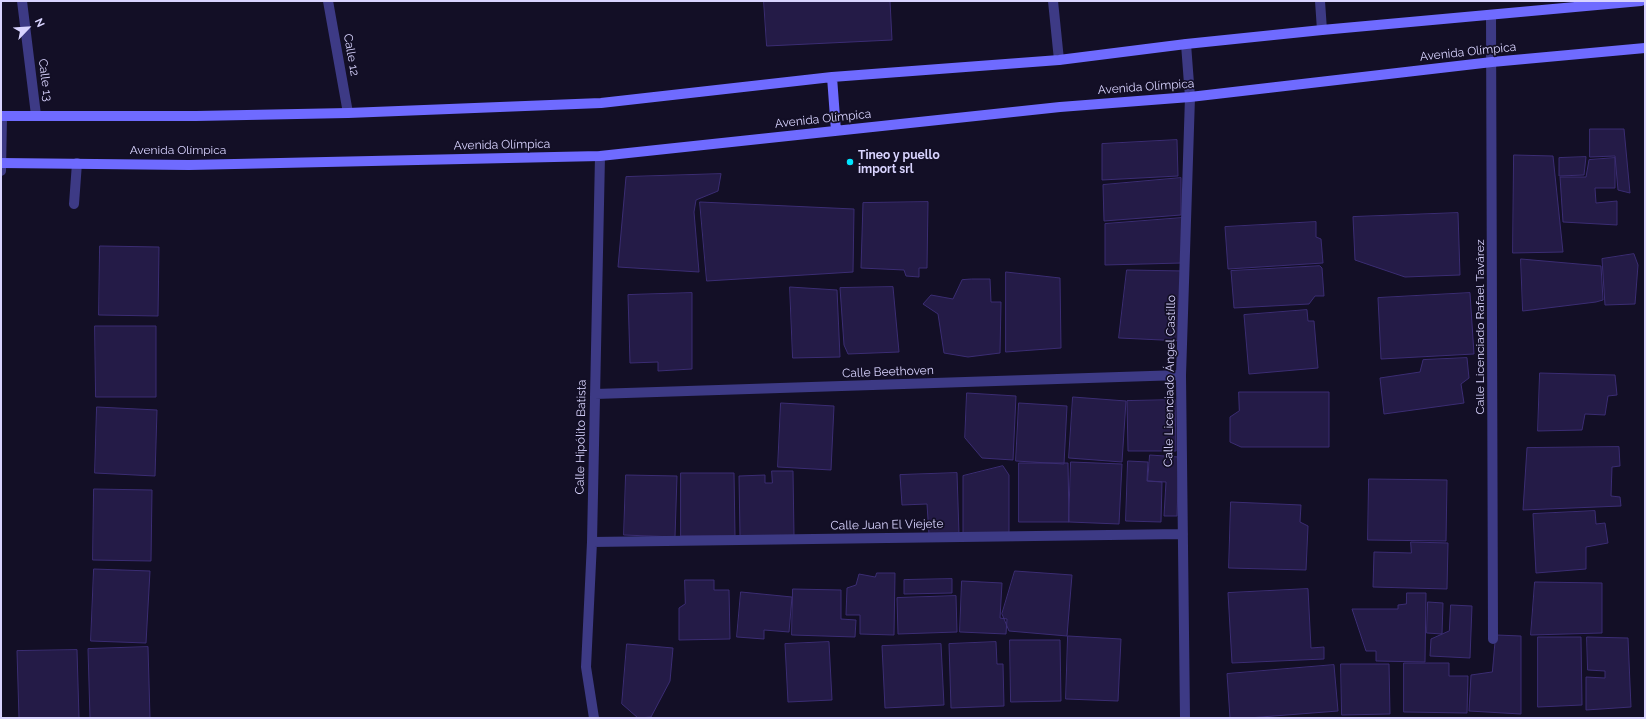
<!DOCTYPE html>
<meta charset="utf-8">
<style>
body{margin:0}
#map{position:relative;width:1646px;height:719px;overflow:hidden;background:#130f26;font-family:Raleway,sans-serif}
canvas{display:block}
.frame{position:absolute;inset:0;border:2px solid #d9d4ff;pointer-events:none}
.north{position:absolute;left:8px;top:8px;width:40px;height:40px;-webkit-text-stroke:3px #130f26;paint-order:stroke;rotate:65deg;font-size:11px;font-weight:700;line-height:16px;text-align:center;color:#d9d4ff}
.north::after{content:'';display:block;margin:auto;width:14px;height:18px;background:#d9d4ff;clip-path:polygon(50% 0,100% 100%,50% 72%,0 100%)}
</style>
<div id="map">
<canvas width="1646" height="719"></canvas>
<div class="frame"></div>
<div class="north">N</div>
</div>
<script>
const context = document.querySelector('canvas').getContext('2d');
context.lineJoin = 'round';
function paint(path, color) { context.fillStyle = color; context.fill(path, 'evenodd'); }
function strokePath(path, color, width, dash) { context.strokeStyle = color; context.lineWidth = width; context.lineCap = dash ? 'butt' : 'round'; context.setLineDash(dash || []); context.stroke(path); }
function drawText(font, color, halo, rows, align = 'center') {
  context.font = font + ' Raleway,sans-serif'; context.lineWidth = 3.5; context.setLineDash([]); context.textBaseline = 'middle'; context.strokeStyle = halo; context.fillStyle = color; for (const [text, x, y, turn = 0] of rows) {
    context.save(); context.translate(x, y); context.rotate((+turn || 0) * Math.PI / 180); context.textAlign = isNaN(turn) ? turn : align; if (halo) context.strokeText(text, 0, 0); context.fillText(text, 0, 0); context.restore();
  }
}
const building = new Path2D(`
 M764,1h126l2,39 -125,6z
 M1590,129h34l6,64 -12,-3 -3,-34 -25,1z
 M1177,140l1,36 -76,4v-36z
 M1514,155l39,1 10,96 -50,1z
 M1586,157l-2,18 -25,1v-18z
 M1615,158v30h-20l1,15 21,-2v24l-54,-3 -3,-45h26l3,-17z
 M721,174l-3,17 -22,9 -2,12 5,60 -81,-5 8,-90z
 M1181,178v37l-77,6 -1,-36z
 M700,202l154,7 -1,63 -146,9z
 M928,202l-1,66h-8v9l-13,-1 -2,-6 -43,-2 2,-65z
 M1458,213l2,62 -55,2 -50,-17 -2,-43z
 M1182,218v45l-77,2v-41z
 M1316,222v15l5,2 2,24 -95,6 -3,-42z
 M100,246l59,1 -1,69 -59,-1z
 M1634,254l4,11 -3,39 -30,1 -3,-46z
 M1521,259l80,7 2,34 -7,2 -73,9z
 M1320,266l2,2 2,28h-9l-6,8 -75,4 -3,-37z
 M1127,270l58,1 -2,70 -64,-3z
 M1006,272l54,6 1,70 -55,4z
 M972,279h18l1,23h10l-1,51 -32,4 -24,-4 -6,-39 -15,-10 8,-9 22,4 9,-19z
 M790,287l47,3 3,67 -47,1z
 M893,287l6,65 -51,2 -4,-9 -4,-57z
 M692,293v76l-34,2v-9l-28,1 -2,-68z
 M1470,293l4,61 -93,5 -3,-61z
 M1307,310l1,11h6l4,47 -69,6 -5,-59z
 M95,326h61v71h-60z
 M1467,358l2,20 -8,6 3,19 -80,11 -4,-36 40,-6 3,-12z
 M1540,373l75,2 2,20 -9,1 -3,19 -20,-1 -3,16 -44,1z
 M1239,392h90v55h-88l-11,-5v-25l9,-6z
 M967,393l49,3 -3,64 -31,-2 -17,-20z
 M1073,397l53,4 -4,61 -53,-4z
 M1175,400l1,51h-48l-1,-50z
 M781,403l53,3 -3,64 -53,-3z
 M1019,403l48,3 -3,58 -48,-3z
 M97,407l60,3 -2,66 -60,-3z
 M1619,447l1,19 -8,1 -1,29 9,1 1,9 -98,4 4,-62z
 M1150,455l29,2 -2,59h-13l2,-34 -18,-1z
 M1128,461l20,1 -1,19 15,1 -1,40 -35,-1z
 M1071,462l51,2 -3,60 -50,-2z
 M1019,463h49l1,59h-50z
 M1003,466l6,9v59h-46v-58z
 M772,471h21l1,65h-54l-1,-60 26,-1v8h7z
 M681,473h53l1,63h-54z
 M957,473l2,61 -30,1 -2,-31 -25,1 -2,-30z
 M626,475l51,1 -2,61 -51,-2z
 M1369,479l78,1 -1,61 -78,-1z
 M94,489l58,1 -1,71 -58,-1z
 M1231,502l70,3 -1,17 8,4 -2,44 -77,-2z
 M1595,511l1,13 9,-1 3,20 -22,4v22l-50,4 -3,-59z
 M1411,542l37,1 -1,46 -74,-2 1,-35 37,1z
 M94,569l56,2 -4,72 -55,-2z
 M1015,571l57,4 -5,61 -58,-5 -7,-17z
 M877,573h18l-1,62 -34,-1v-19h-14l1,-27 9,-3 3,-11 16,3z
 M952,579v14l-48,1v-14z
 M685,580h29v10h15l1,49 -51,1v-32l6,-4z
 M962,581l40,2 -2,35 7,1 -1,15 -46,-2z
 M1535,582l67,1v50l-71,2z
 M793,589l48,1v29l15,1 -1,17 -63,-2z
 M1308,589l3,59 13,-1v12l-92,4 -4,-70z
 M741,592l51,5 -3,35 -25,-2v9l-27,-2z
 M1407,593h19l-1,69 -49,-1v-10h-10l-14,-42h46v-4l8,-1z
 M956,596l1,36 -59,2 -1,-36z
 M1428,602l15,1 -1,31 -15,-1z
 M1451,605l21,1 -2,52 -40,-2 1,-17 18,-8z
 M1496,635l25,1v78l-52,-3 2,-36 21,-3z
 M1068,636l53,3 -3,62 -52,-2z
 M1538,637h43l1,68 -44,2z
 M1587,637l41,1 3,69 -45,3v-33l19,1v-7l-17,-1z
 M1010,640h50l1,61 -50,1z
 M829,642l3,58 -44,2 -3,-58z
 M996,642l1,22h6l1,42 -53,2 -2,-64z
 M627,644l46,4 -3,33 -19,36 -13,1 -16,-14z
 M941,644l3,61 -59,3 -3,-62z
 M148,647l2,71h-60l-2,-69z
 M77,650l2,68h-60l-2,-67z
 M1404,663h45v13h19l-1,37 -63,-1z
 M1341,664h48l1,50 -48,1z
 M1334,665l4,46 -90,7h-18l-3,-44z`);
paint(building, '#241b47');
strokePath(building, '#3b2d73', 1);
strokePath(new Path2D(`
 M1053,1l6,59
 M74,204l3,-41`), '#3d3a85', 10);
strokePath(new Path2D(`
 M22,1l14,114
 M328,1l20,112
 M1320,1l2,29
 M1491,15l2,624
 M1,171l1,-55
 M595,394l586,-19
 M592,542l591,-8
 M594,718l-8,-51 6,-125 8,-386
 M1185,718l-4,-343 9,-278 -4,-53`), '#3d3a85', 10);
strokePath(new Path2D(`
 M832,77l4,54
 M1,116h195l152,-3 253,-10 231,-26 227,-17 127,-16 136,-14 319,-29
 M1,163l188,2 411,-9 460,-49 130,-10 302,-35 153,-14`), '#6f6bff', 10);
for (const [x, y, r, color] of [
 [850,162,4,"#00e5ff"]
]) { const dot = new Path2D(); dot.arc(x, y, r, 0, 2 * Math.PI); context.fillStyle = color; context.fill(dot); strokePath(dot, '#130f26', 1.5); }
drawText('12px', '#d9d4ff', '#130f26', [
 ["Avenida Olímpica",1468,52,-6],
 ["Calle 12",351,55,80],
 ["Calle 13",45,80,83],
 ["Avenida Olímpica",1146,87,-4],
 ["Avenida Olímpica",823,119,-6],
 ["Avenida Olímpica",502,145,-1],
 ["Avenida Olímpica",178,150],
 ["Calle Licenciado Rafael Tavárez",1480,327,-90],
 ["Calle Beethoven",888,372,-2],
 ["Calle Licenciado Ángel Castillo",1170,381,-89],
 ["Calle Hipólito Batista",581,437,-89],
 ["Calle Juan El Viejete",887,525,-1]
]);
drawText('bold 12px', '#d9d4ff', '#130f26', [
 ["Tineo y puello",858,155],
 ["import srl",858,169]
], 'left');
</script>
